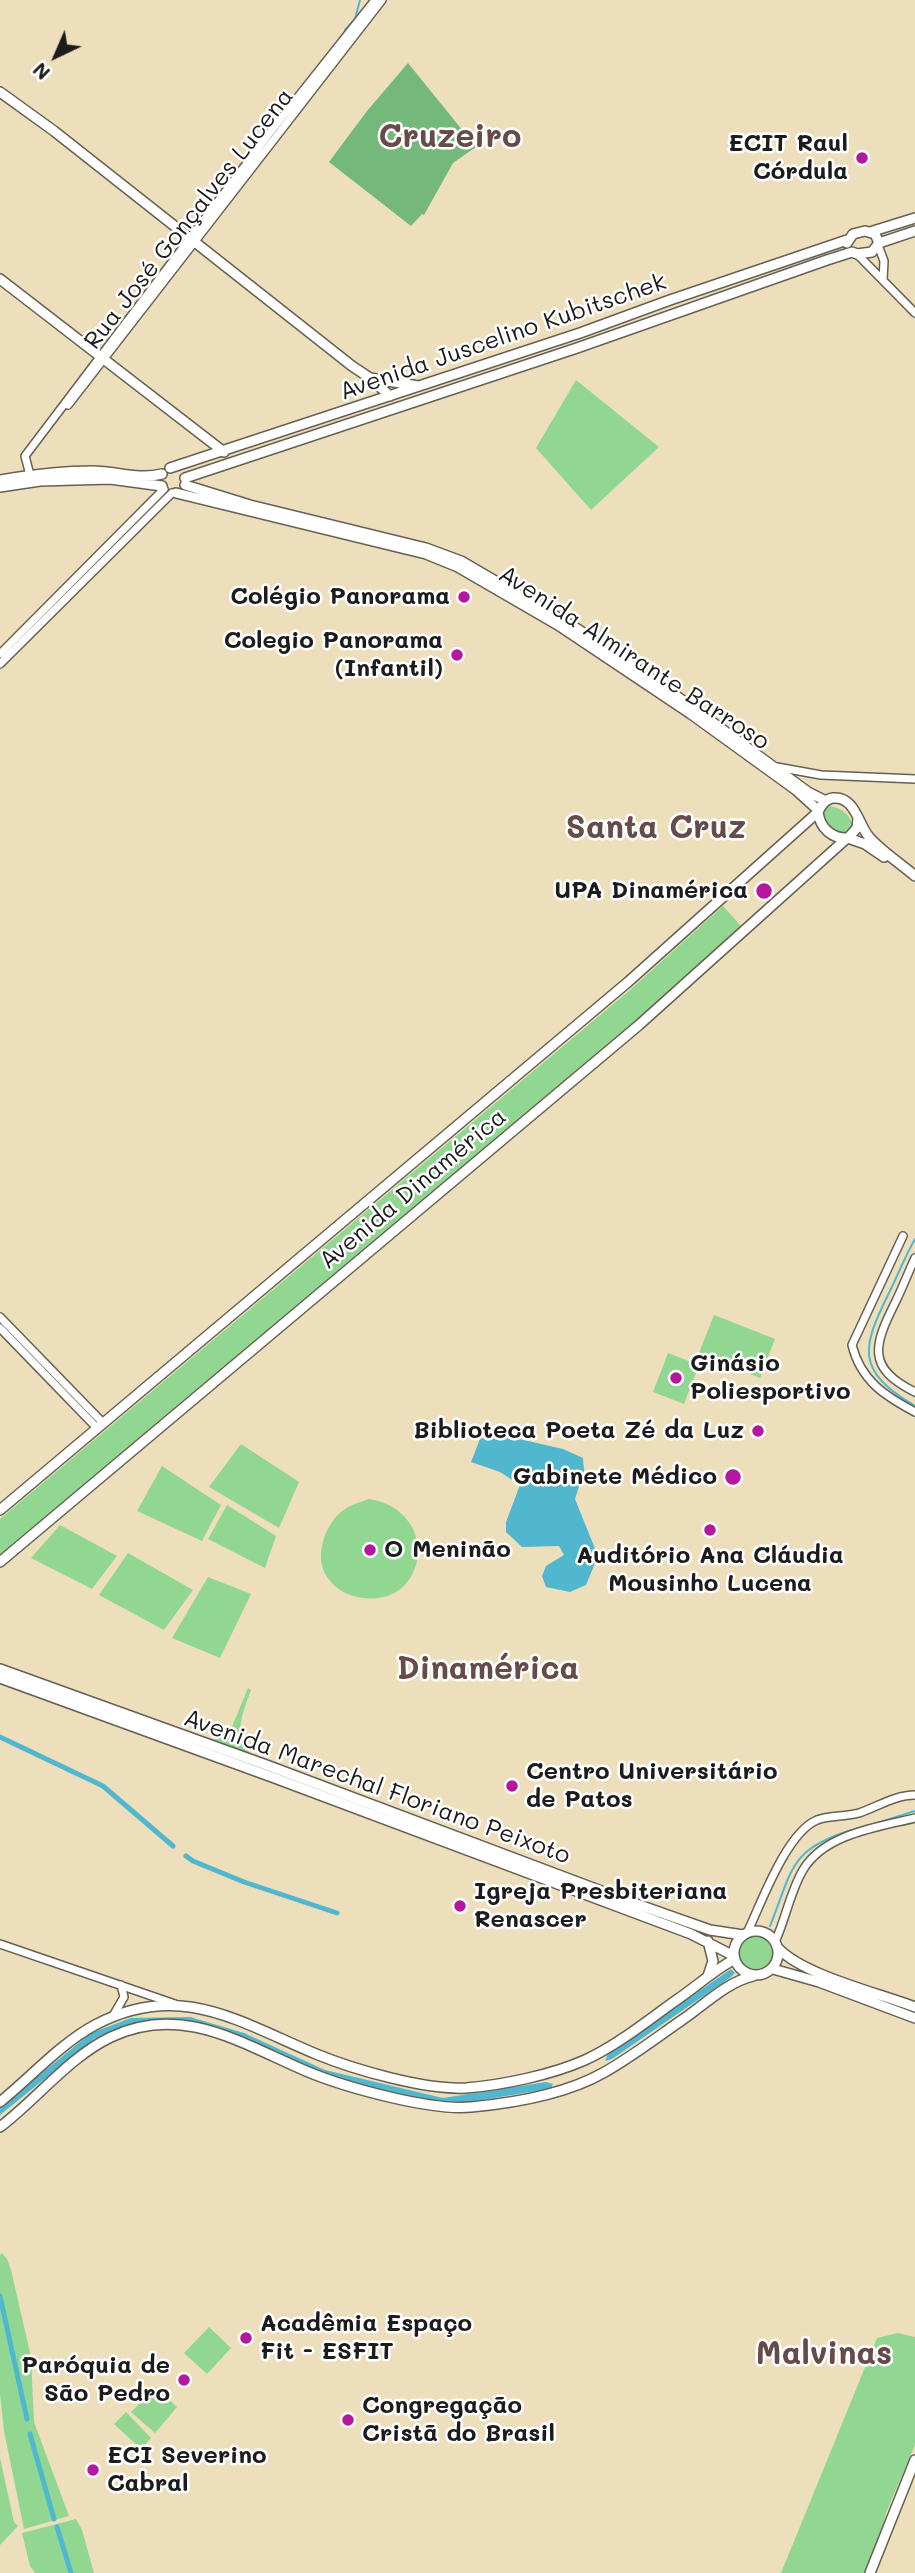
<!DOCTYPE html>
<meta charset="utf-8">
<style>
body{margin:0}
#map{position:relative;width:915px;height:2573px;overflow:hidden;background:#eddfbc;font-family:Mali,sans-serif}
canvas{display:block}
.north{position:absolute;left:21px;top:21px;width:70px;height:70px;-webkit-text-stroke:5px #fff;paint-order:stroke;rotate:224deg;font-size:19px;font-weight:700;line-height:28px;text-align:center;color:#1c1c1c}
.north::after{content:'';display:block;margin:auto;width:24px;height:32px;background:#1c1c1c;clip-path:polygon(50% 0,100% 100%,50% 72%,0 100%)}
</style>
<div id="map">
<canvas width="915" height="2573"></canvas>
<div class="north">N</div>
</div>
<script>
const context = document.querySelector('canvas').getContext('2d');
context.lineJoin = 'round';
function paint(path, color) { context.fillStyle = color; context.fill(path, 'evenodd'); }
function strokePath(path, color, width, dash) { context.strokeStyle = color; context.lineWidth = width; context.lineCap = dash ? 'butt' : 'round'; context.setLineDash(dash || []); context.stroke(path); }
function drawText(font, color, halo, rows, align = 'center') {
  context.font = font + ' Mali,sans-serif'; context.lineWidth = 5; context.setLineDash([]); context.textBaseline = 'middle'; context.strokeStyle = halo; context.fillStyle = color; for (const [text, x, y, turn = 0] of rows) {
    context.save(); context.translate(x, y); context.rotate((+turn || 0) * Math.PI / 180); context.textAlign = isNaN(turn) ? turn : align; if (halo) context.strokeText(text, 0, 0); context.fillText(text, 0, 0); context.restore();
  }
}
paint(new Path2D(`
 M576,380l83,67 -68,63 -55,-62z
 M826,806c15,0 25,9 28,23l-3,5c-18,2 -26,-6 -29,-24z
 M723,906l19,21 -84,77 -658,556v-41l630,-529z
 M714,1315l61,24 -15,39 -61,-25z
 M668,1353l31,12 -15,39 -31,-12z
 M241,1444l58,38 -20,46 -70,-41z
 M162,1466l59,39 -19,36 -65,-30z
 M369,1499c73,12 59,108 -6,99 -15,-2 -27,-8 -36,-21 -13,-19 -3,-50 13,-64 9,-8 18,-10 29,-14z
 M227,1505l49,31 -11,32 -57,-29z
 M60,1525l57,31 -25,33 -61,-31z
 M128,1553l65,37 -29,40 -65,-35z
 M208,1577l43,17 -31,64 -48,-20z
 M248,1688l3,2c-9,26 -19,43 2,67l-42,-16 20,-12z
 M735 1954a21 21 0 1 1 42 0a21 21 0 1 1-42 0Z
 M2,2253l5,6 4,11 20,87 3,65 35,94 -45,13 -20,-98 -4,-37v-139z
 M209,2327l22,21 -24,26 -23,-21z
 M898,2333l17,4v108l-29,68 -4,18 -17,42h-84l96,-235z
 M156,2387l21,20 -22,26 -24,-21z
 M126,2412l25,26 -10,11 -27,-25z
 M0,2458l14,64 4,4 -18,19z
 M76,2519l6,11 12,43h-59l-5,-7 -8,-33z`), '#91d792');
paint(new Path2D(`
 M408,63l68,84 -23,16 -29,52 -2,-1 -11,12 -82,-64 38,-51z`), '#74b87c');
paint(new Path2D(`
 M493,1433l70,16 20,9 1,13 -9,28 23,57 -12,29 -16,7 -24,-5 -4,-11 4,-10 18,-11 -5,-9 -37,1 -16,-15v-10l14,-37 -20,-13 -29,-10 9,-23z
 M731,1969l4,4 -4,4 -119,82 -7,2 3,-7z
 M190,2017l54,16 81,37 118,28 103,-16 7,2 -2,4 -9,2 -96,16 -121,-30 -82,-38 -52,-15 -58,1 -39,15 -94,76v-8l91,-74 40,-15z`), '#50b7cf');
strokePath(new Path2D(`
 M345,30l10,-11 5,-19
 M915,1239c-10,17 -17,36 -26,54 -28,56 -33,78 26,113
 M871,1825l44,-14
 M770,1926c23,-57 19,-77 82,-96`), '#50b7cf', 2);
strokePath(new Path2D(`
 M0,1737l103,49 70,60
 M186,1856l7,5 51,21 93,31
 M0,2296l27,123
 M30,2434l24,85
 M57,2527l14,46`), '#50b7cf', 5);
const minor = new Path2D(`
 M878,245l6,16 -1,19
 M857,254l58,59
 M68,405l314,-405
 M30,475l-5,-19 250,-330 100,-126
 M0,654l164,-165
 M0,664l172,-171
 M777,767l44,8 94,4
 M903,1236l-51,109c9,36 33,51 63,67
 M915,1258c-7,15 -13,31 -20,45 -21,42 -29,65 20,89
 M0,1317l103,106
 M0,1328l97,100
 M747,1933c14,-29 39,-100 70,-113 13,-5 28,-3 42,-7 18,-6 36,-18 56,-18
 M775,1942c11,-24 15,-50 28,-72 21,-36 75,-43 112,-52
 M0,1944l175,60
 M113,2016l11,-19 -3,-12`);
const major = new Path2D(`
 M0,92l54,39 298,235 18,12 48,8
 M870,232l45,-14
 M847,243l6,-9 12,-3 10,3 4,9
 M879,243l36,-12
 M0,279l224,173
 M370,378l20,18
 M170,468l410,-135 90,-33 177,-60
 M185,478l392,-130 250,-88 25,-8 5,2 15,-2 7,-9
 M0,480c30,-5 62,-9 92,-9 26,0 44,9 70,3
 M185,485l65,20 176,43 35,13 118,69 103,70 126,92 18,9
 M0,487l40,-6 70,-2 52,7
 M176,493l217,53 33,8 32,13 100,58 133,89 105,76 22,20
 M858,818l-1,10 -9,10c-16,1 -28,-10 -30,-26 3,-7 7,-13 15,-14 22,-2 25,26 36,39 12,14 31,26 46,39
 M848,838l17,6 19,13
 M0,1510l628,-528 190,-170
 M0,1562l639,-537 207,-186
 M0,1669l269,97 359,135 82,29 33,5
 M0,1678l272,99 419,157 43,22
 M734 1953a22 22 0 1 1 44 0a22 22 0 1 1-44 0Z
 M708,1941l5,20 -5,15
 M778,1948c25,27 100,45 137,59
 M773,1969l46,13 96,36
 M0,2102c31,-25 60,-58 95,-77 84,-45 144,-3 221,29 39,16 109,36 150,34 37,-3 85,-13 119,-28 33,-15 63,-40 93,-61 19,-13 36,-29 57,-40
 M0,2127c37,-28 69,-70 111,-90 72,-34 131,7 195,34 38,16 124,40 165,36 43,-4 93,-12 132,-34 27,-15 53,-35 79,-53 22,-15 45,-38 71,-44
 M870,2573l45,-113`);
strokePath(minor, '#656054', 10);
strokePath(major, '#656054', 12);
strokePath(minor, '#fff', 7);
strokePath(major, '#fff', 9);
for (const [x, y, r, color] of [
 [862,158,7,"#b5179e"],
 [464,597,7,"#b5179e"],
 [457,655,7,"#b5179e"],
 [764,891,9,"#b5179e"],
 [676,1378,7,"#b5179e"],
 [758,1431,7,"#b5179e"],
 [733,1477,9,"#b5179e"],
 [710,1530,7,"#b5179e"],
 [370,1550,7,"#b5179e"],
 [512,1786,7,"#b5179e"],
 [460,1906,7,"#b5179e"],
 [246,2338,7,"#b5179e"],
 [184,2380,7,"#b5179e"],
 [348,2420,7,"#b5179e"],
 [93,2470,7,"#b5179e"]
]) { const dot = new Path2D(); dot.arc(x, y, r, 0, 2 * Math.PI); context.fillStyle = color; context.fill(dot); strokePath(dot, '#fff', 2.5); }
drawText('bold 24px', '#1c1c1c', '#fff', [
 ["ECIT Raul",848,144],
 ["Córdula",848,172],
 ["Colégio Panorama",450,597],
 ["Colegio Panorama",443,641],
 ["(Infantil)",443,669],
 ["UPA Dinamérica",748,891],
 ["Ginásio",690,1364,"left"],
 ["Poliesportivo",690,1392,"left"],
 ["Biblioteca Poeta Zé da Luz",744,1431],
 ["Gabinete Médico",717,1477],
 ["O Meninão",384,1550,"left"],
 ["Auditório Ana Cláudia",710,1556,"center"],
 ["Mousinho Lucena",710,1584,"center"],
 ["Centro Universitário",526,1772,"left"],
 ["de Patos",526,1800,"left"],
 ["Igreja Presbiteriana",474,1892,"left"],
 ["Renascer",474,1920,"left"],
 ["Acadêmia Espaço",260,2324,"left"],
 ["Fit - ESFIT",260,2352,"left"],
 ["Paróquia de",170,2366],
 ["São Pedro",170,2394],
 ["Congregação",362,2406,"left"],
 ["Cristã do Brasil",362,2434,"left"],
 ["ECI Severino",107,2456,"left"],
 ["Cabral",107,2484,"left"]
], 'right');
drawText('24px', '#1c1c1c', '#fff', [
 ["Rua José Gonçalves Lucena",189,219,-52],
 ["Avenida Juscelino Kubitschek",503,337,-19],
 ["Avenida Almirante Barroso",634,658,33],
 ["Avenida Dinamérica",413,1189,-40],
 ["Avenida Marechal Floriano Peixoto",377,1787,20]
]);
drawText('bold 32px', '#664b4b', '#fff', [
 ["Cruzeiro",450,137],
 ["Santa Cruz",656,828],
 ["Dinamérica",488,1669],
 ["Malvinas",824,2354]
]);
</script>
